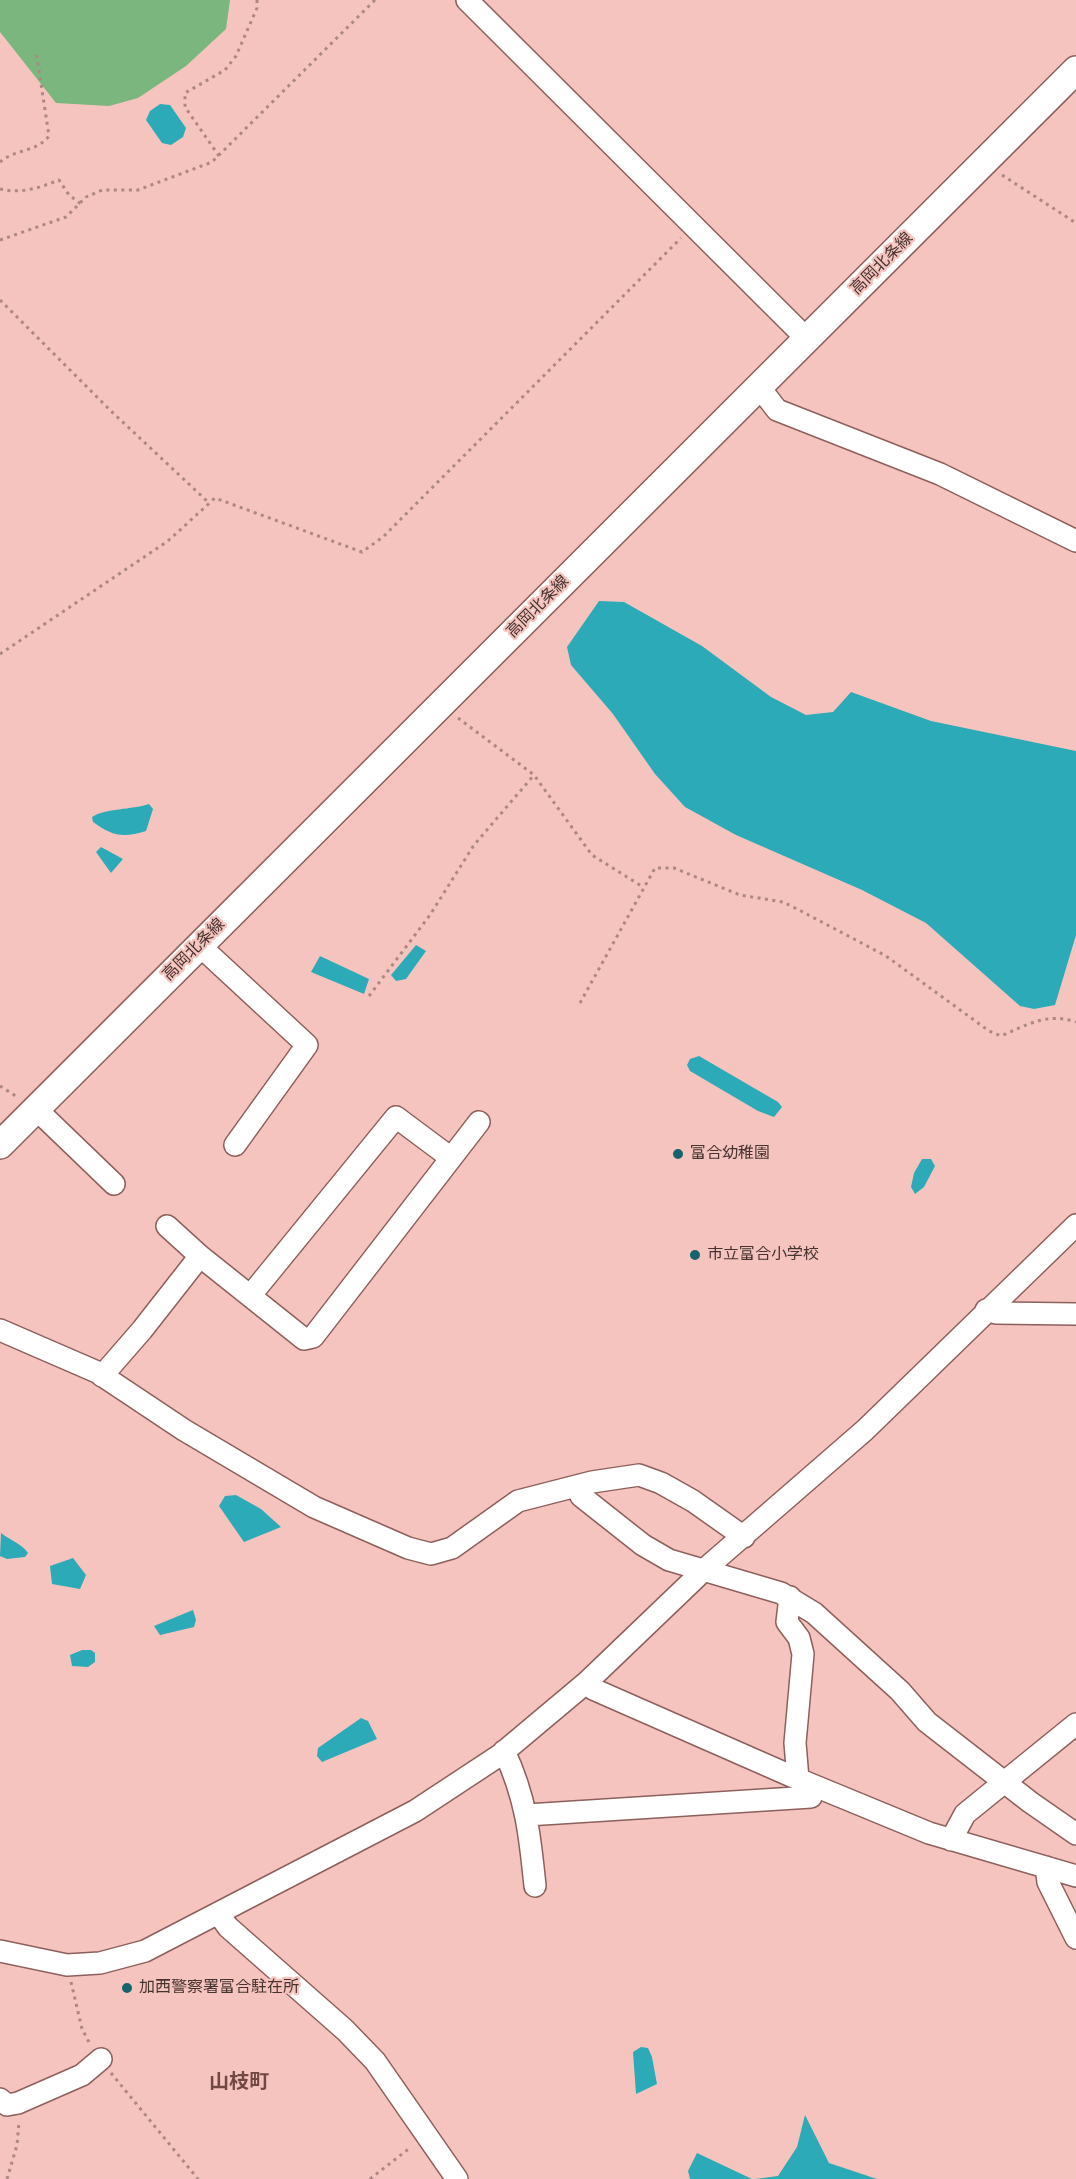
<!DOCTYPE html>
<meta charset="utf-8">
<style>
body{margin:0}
canvas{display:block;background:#f6c4bf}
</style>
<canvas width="1076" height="2179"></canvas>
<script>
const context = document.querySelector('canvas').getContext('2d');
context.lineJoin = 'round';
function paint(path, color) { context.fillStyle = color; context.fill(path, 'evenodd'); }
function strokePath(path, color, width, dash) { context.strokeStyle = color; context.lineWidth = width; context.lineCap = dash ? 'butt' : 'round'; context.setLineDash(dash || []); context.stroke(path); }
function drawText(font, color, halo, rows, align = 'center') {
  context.font = font + ' Signika,"Noto Sans JP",sans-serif'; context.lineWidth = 4.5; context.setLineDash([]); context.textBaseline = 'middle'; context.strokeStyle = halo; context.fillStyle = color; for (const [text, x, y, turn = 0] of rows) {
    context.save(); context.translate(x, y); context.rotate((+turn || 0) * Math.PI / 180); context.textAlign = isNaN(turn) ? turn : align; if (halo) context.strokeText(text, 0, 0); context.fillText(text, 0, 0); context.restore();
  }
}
paint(new Path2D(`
 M0,0h230l-4,29 -40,37 -48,32 -29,8 -53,-3 -56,-71z`), '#7bb67e');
paint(new Path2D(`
 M160,104l10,1 16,23 -3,9 -12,8 -9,-2 -16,-23 4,-9z
 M599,601l25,1 78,44 69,51 35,18 27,-3 18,-20 80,29 145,30v184l-21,70 -21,4 -14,-3 -94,-83 -64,-33 -126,-55 -51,-28 -30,-33 -42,-60 -42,-49 -4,-18z
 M149,804l4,5 -7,22c-23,7 -34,5 -53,-9l-1,-5c14,-9 39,-7 57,-13z
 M101,847l22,12 -12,14 -15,-21z
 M416,945l10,6 -20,28 -10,2 -5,-6z
 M320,956l49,23 -5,15 -53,-22z
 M699,1056l79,46 4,5 -8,10 -16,-6 -68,-40 -3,-6 3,-6z
 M922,1159h9l4,7 -11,21 -9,7 -4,-7 3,-14z
 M236,1495l25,14 20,18 -37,15 -25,-36 6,-10z
 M1,1533c10,8 20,10 27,20l-3,4 -18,2 -7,-3z
 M73,1558l13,17 -6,14 -28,-5 -2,-18z
 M193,1610l3,10 -2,7 -34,8 -6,-9z
 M82,1650h9l4,3v9l-7,5 -16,-1 -2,-11z
 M361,1718l7,3 9,18 -55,23 -5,-6 1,-8z
 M641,2047l7,1 4,9 5,27 -21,10 -3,-42z
 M805,2115l24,48 48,16h-122l23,-3 19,-29z
 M697,2153l55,26h-62l-2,-8z`), '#2daab7');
const minor = new Path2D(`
 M467,0l340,339
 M760,388l17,22 163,64 136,67
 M199,945l108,100 -72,100
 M35,1108l79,76
 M167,1226l33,30 104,83 9,-2 166,-215
 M250,1296l146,-179 55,41
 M986,1310l10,3 80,1
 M0,1330l97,42 87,58 130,77 94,41 23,6 21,-6 66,-47 74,-19 47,-7 22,8 32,18 51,36
 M102,1376l40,-46 58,-74
 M577,1486l4,10 62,49 26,15 112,33 33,20 86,78 27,31 103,80 46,32
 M790,1597l-3,25 12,16 4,16 -8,89 3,36
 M587,1682l6,7 205,90 131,54 147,43
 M504,1751c22,46 26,85 31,135
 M527,1815l284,-18 2,-11
 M951,1840l14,-26 111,-90
 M1046,1867l2,15 28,56
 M218,1913l10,14 117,103 30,31 82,118
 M0,1951l67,14 33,-2 45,-12 270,-140 85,-56 87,-73 118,-113 160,-139 211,-205
 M0,2099l7,6 11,-2 64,-28 19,-16`);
const major = new Path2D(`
 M0,1145l1076,-1075`);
strokePath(minor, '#8c605c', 24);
strokePath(major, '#8c605c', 30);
strokePath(new Path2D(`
 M219,156l-34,-49v-14l40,-23 11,-14 21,-48v-8
 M0,162c15,-13 37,-10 49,-26l-13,-85
 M1002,175l74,48
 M0,189c21,5 39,-1 59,-9l10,15 12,9
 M0,240l66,-23 20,-20 16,-7h36l74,-28 163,-162
 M0,300l111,111 97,91
 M0,654l168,-113 47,-43 147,54 21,-15 298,-299
 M458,718l76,57 58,80 51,32
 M369,996l61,-81 44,-70 60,-70
 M580,1003l75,-135h19l66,27 43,7 18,9 85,45 103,75 12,5c26,-11 46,-24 75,-14
 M0,1086l19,12
 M71,1982l11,47 8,15
 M111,2073l87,106
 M7,2179l10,-34 2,-23
 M370,2179l41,-32`), '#ac8783', 3, [3, 4.5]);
strokePath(minor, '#fff', 21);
strokePath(major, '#fff', 27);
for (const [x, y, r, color] of [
 [678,1154,6,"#15636b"],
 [695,1255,6,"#15636b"],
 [127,1988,6,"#15636b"]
]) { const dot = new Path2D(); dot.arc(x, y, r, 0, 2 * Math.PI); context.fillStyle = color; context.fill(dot); strokePath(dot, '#f6c4bf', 2); }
drawText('16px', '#463330', '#f6c4bf', [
 ["高岡北条線",882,264,-45],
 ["高岡北条線",538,607,-45],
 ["高岡北条線",194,950,-45]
]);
drawText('16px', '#463330', '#f6c4bf', [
 ["富合幼稚園",690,1154],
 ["市立富合小学校",707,1255],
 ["加西警察署富合駐在所",139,1988]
], 'left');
drawText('bold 20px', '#714844', '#f6c4bf', [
 ["山枝町",239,2083]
]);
</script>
